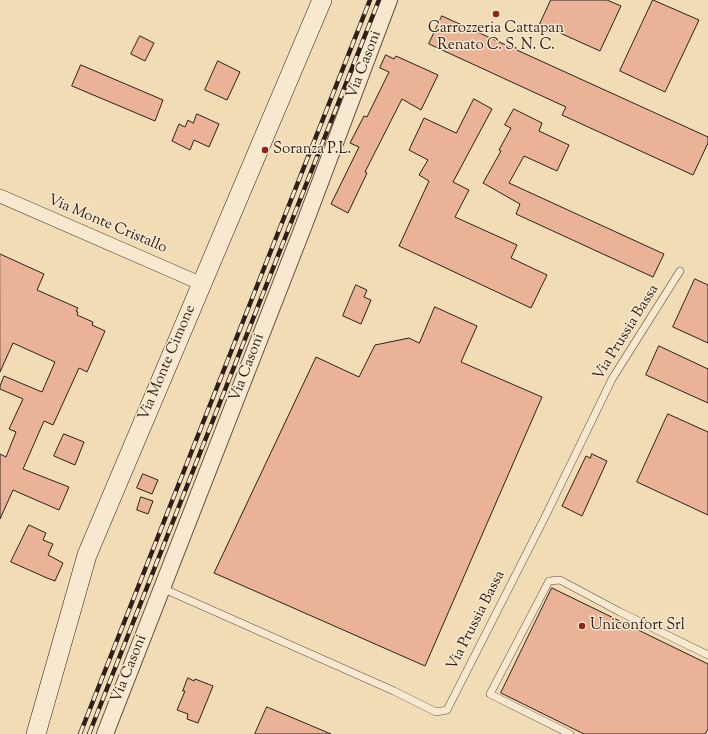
<!DOCTYPE html>
<style>
body{margin:0}
canvas{display:block;background:#f2dcb5}
</style>
<canvas width="708" height="734"></canvas>
<script>
const context = document.querySelector('canvas').getContext('2d');
context.lineJoin = 'round';
function paint(path, color) { context.fillStyle = color; context.fill(path, 'evenodd'); }
function strokePath(path, color, width, dash) { context.strokeStyle = color; context.lineWidth = width; context.lineCap = dash ? 'butt' : 'round'; context.setLineDash(dash || []); context.stroke(path); }
function drawText(font, color, halo, rows, align = 'center') {
  context.font = font + ' "Sorts Mill Goudy",serif'; context.lineWidth = 3; context.setLineDash([]); context.textBaseline = 'middle'; context.strokeStyle = halo; context.fillStyle = color; for (const [text, x, y, turn = 0] of rows) {
    context.save(); context.translate(x, y); context.rotate((+turn || 0) * Math.PI / 180); context.textAlign = isNaN(turn) ? turn : align; if (halo) context.strokeText(text, 0, 0); context.fillText(text, 0, 0); context.restore();
  }
}
const building = new Path2D(`
 M551,0h56l14,6 -21,45 -60,-27z
 M653,0l46,20 -34,72 -45,-21z
 M442,16l266,121v6l-15,32 -131,-60 4,-8 -137,-63z
 M140,36l14,7 -9,18 -14,-7z
 M386,55l8,4 2,-3 42,19 -17,35 -19,-11 -37,73 2,1 -19,40 -17,-9 28,-57 -9,-4 14,-27 3,1 22,-45 -9,-4z
 M218,61l22,11 -13,28 -22,-10z
 M81,65l82,35 -8,21 -83,-35z
 M474,99l18,10 -39,73 16,8 -14,27 62,28 -6,13 36,17 -16,33 -132,-62 30,-65 -10,-6 9,-15 -19,-10 15,-32 32,15z
 M514,109l28,14 -3,8 30,14 -12,26 -33,-15 -15,27 155,71 -11,23 -137,-63 4,-10 -37,-21 18,-32 -2,-1 12,-22 -6,-3z
 M197,114l22,10 -10,23 -15,-7 -4,10 -18,-9 7,-17 6,3 3,-7 5,3z
 M0,254l44,20 -7,16 41,18 -2,3 2,1 -1,3 16,7 -1,3 13,6 -18,41 -8,-4 -26,57 -9,-4 -21,48 46,18 -10,23 -46,-20 -13,29v-65l6,3 10,-25 -7,-3 14,-30 -23,-10v-3l4,-10 38,16 13,-30 -42,-19 -13,29z
 M695,279l13,6v58l-35,-16z
 M356,285l11,5 -3,7 7,3 -10,24 -18,-8z
 M435,307l42,19 -16,36 81,35 -117,269 -211,-93 102,-216 43,20 16,-32 34,-7 10,5z
 M659,346l49,23v34l-62,-28z
 M668,414l40,18v83l-71,-33z
 M64,434l20,8 -9,23 -21,-9z
 M592,454l15,7 -25,55 -20,-10 24,-50 4,2z
 M143,474l15,6 -6,14 -15,-6z
 M141,497l12,4 -5,13 -11,-4z
 M29,525l17,8 -3,7 10,4 -5,11 15,8 -8,18 -8,-3 -36,-16z
 M552,588l156,76v65l-3,5h-121l-83,-41z
 M188,678l6,3 1,-2 18,7 -15,37 -11,-4 1,-5 -11,-4 8,-19h-2z
 M267,707l64,27h-76z`);
paint(building, '#eab297');
strokePath(building, '#2e2018', 1);
const service = new Path2D(`
 M162,588l232,103 42,21 11,-2 98,-193 67,-138 68,-108
 M570,734l-80,-40 59,-113 11,-1 60,32 88,43`);
const minor = new Path2D(`
 M0,196l202,88`);
const tertiary = new Path2D(`
 M105,734l199,-509 85,-225`);
const secondary = new Path2D(`
 M36,734l51,-179 235,-555`);
strokePath(service, '#5f4f3f', 8);
strokePath(minor, '#5f4f3f', 14);
strokePath(tertiary, '#5f4f3f', 18);
strokePath(secondary, '#2e2018', 20);
strokePath(service, '#f7e8cf', 7);
strokePath(minor, '#f7e8cf', 13);
strokePath(tertiary, '#f7e8cf', 16);
strokePath(secondary, '#f7e8cf', 19);
const rail = new Path2D(`
 M80,734l290,-734
 M89,734l290,-734`);
strokePath(rail, '#2e2018', 4.5);
strokePath(rail, '#f7e8cf', 3, [9]);
for (const [x, y, r, color] of [
 [496,14,4,"#8f2418"],
 [265,150,4,"#8f2418"],
 [582,626,4,"#8f2418"]
]) { const dot = new Path2D(); dot.arc(x, y, r, 0, 2 * Math.PI); context.fillStyle = color; context.fill(dot); strokePath(dot, '#f7e8cf', 1.5); }
drawText('15px', '#2e2018', '#f7e8cf', [
 ["Carrozzeria Cattapan",496,29,"center"],
 ["Renato C. S. N. C.",496,46,"center"],
 ["Soranza P.L.",273,150],
 ["Uniconfort Srl",590,626]
], 'left');
drawText('15px', '#2e2018', '#f7e8cf', [
 ["Via Casoni",365,65,-69],
 ["Via Monte Cristallo",107,225,23],
 ["Via Prussia Bassa",627,333,-58],
 ["Via Monte Cimone",168,363,-67],
 ["Via Casoni",248,368,-69],
 ["Via Prussia Bassa",477,621,-63],
 ["Via Casoni",130,669,-68]
]);
</script>
